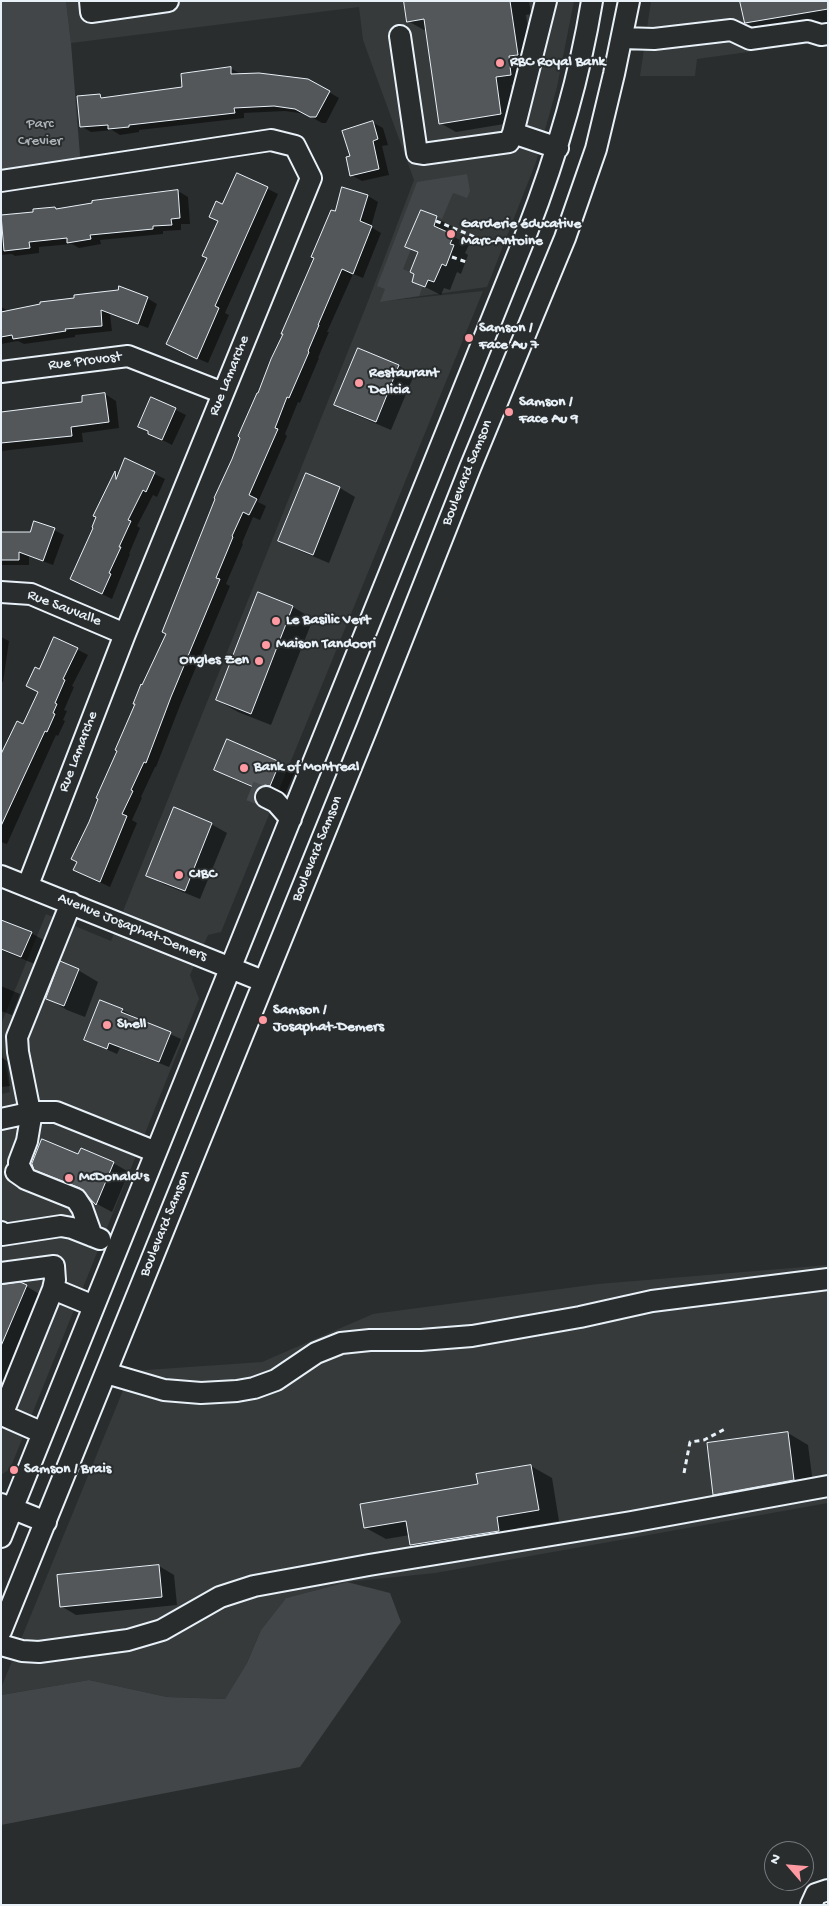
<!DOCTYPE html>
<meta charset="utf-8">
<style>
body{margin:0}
#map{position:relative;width:829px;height:1906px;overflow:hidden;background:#2a2d2e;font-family:"Gochi Hand",sans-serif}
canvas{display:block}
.frame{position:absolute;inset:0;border:2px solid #e8f1f8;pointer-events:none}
.north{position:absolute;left:764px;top:1841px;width:50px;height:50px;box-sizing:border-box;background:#2a2d2e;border:1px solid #767b7f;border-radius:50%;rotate:297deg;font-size:14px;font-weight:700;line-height:20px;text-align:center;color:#e8f1f8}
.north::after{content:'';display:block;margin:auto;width:18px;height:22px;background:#ff9aa2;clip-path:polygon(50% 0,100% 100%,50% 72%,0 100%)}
</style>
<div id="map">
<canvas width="829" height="1906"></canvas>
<div class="frame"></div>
<div class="north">N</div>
</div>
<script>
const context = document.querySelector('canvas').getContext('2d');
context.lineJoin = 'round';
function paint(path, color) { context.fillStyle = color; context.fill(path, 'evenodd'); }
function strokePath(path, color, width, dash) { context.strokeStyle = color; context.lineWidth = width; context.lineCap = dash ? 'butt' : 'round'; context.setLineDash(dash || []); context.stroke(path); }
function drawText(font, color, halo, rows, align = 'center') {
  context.font = font + ' "Gochi Hand",sans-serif'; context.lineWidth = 4; context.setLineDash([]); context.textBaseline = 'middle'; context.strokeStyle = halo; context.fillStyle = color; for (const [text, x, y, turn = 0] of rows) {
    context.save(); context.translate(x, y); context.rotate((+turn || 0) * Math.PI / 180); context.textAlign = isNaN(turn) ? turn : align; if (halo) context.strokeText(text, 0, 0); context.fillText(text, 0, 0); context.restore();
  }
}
paint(new Path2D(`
 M66,1h508l-17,86 -21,75 -49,125 -102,14 98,-10 -262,641 -13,3 -18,40 9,24 -189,470 -9,6v-381l9,-2 -9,-48v-20l45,-110 65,27 256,-637 47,-124 -51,-140 -4,-33 -288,36z
 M651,1h177v40l-131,18 -2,17h-55z
 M828,1265v238l-393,70 -88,9 -61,16 -25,32 -14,33 -22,36 -58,-2 -78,-17 -88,15v-7l130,-317 131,-9 111,-48 225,-30z`), '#363a3b');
paint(new Path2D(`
 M1,1h65l5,42 10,125 -80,12z
 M467,174l3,17 -3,7 -14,-5 -11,26 -21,-9 -15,36 5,3 -8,20 11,5 -2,8 11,4 -4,10 -39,6 5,-13 -8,-3 40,-104z
 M347,1582l43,11 11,29 -101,145 -299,58v-130l88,-15 78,17 58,2 22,-36 14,-33 25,-32z`), '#424648');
paint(new Path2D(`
 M405,1h124l2,13 -5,1 7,48 -7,20 -15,2 5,37 -60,10 -16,-9 -14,-94 -2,1 -16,-9z
 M828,1v24l-62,9 -20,-11z
 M230,68l11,6 67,6 31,18 -13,25h-4l-16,-9 -21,-3 -41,2v5l-105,12v2l-19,3 -8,-5 -21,2 -10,-6 19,-31 6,4 77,-11z
 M372,122l11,6 5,17 -6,1 7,29 -27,6 -11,-6 1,-19z
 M238,174l40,20 -53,119 4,2 -21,48 -30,-13 45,-144z
 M178,191l10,6 2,27h-9v6l-18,1v3l-63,6 1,4 -22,4 -7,-4 -33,3v6l-24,3 -3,-2 -11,1v-37l54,-10 3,2z
 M368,196l10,6 -7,25 10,6 -18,45 -10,-4 -26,58h2l-11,26h1l-19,45 -2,-1 -13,32 2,2 -29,66 8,4 -6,14 -7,-3 -11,26 1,1 -17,40 4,2 -49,117 -25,64h-1l-14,30 1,1 -10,22 5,3 -27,64 -25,-12 -7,-13 12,-40 77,-189 75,-196 94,-224z
 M421,211l31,15 -3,8 20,11 -4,8 3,2 -7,19 -4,-2 -7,18 -6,-2 -3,7 -28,-14 6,-28 -12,-7z
 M147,298l10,6 -9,24 -38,-14 2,17 -37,4v2l-51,7 -6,-3 -17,3v-37l8,4z
 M359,350l40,16 15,9 -23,55 -40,-17 -15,-8z
 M105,394l11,7 3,27 -37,5 1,9 -82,9v-41l8,2 75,-9z
 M152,398l34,17 -14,30 -23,-12z
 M126,460l39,19 -8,18 -4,-2 -16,31 3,2 -11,26h1l-18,45 -41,-20 27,-62 -3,-2 21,-42 3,2z
 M306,474l34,14 15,9 -26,66 -34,-14 -15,-9z
 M54,530l10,5 -11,30 -24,-9v9h-28v-32h30z
 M293,607l20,12 -42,106 -33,-13 -21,-12z
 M1,637l8,4 -6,41h-2z
 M55,638l33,17 -16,31 2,1 -10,23 3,1 -4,9 2,1 -7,15 -2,-1 -49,109 -6,-2v-89l23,-27 15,-34v-22z
 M280,763l15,9 -10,22 -4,-1 -7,4 -43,-19 -15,-9z
 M211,824l16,9 -27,66 -37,-15 -15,-9z
 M1,921l30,12 16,9 -10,23 -36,-15z
 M78,970l20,12 -13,35 -18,-7 -20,-12z
 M1,986l19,8 -8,21 -11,-4z
 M122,1010l11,6 -1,1 49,22 -12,28 -49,-19 -3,6 -31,-14z
 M1,1057l6,4 3,25 -9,1z
 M78,1156l35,7 16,9 -17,40 -15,-8 -11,-12 -35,-14 -16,-9z
 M1,1286h25l20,12 -45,111z
 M788,1433l20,12 6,46 -79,15 -21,-12z
 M531,1466l21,12 7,43 -42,7 2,14 -87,14 -21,-11 -1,-10 -24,4 -20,-11 114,-43 -2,-10z
 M159,1566l15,9 3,30 -101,10 -15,-9z`), '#0007');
const building = new Path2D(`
 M404,1h106l8,54 -9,1 2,19 -15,2 5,37 -62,10 -15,-105 -17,3z
 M740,1h88v8l-83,14z
 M231,67v7l28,-1 49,6 22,12 -14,26h-6l-15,-8 -21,-3 -40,2 1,5 -106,12v2l-21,2v-4l-28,2 -3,-31 23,-2 1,4 81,-11 -1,-13z
 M373,121l5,18 -5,2 6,28 -29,7 -4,-19 4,-1 -8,-25z
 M237,173l31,14 -53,119 4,2 -22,51 -31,-15 41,-86 -5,-2 16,-35 -9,-4 7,-16 6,3z
 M342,187l26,8 -8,26 12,5 -19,48 -11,-5 -24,56h1l-11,26 1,1 -20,46 -2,-1 -12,31 3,1 -29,66 8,4 -8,16 -6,-3 -11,24 1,1 -17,41 4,1 -49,118 -25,66 -2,-1 -13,28 2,1 -11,23 5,2 -27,66 -27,-12 4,-8 -6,-3 18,-37 9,-23 -2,-1 21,-47 -2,-1 20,-46h-2l8,-20 1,1 24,-51 -4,-2 53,-133 -1,-1 18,-39 8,-21 -2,-2 19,-43h1l13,-34 12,-25h-2l33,-76 -3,-1 9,-21 11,-26 4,1z
 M178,190l2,28 -9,1 1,6 -19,1v3l-63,6 1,4 -24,4v-5l-38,4 1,6 -26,3 -3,-36 32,-3v-3l22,-2 1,2 36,-6v-2z
 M421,210l16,6 -3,10 20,9 -4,9 4,1 -8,21 -4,-2 -8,18 -6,-2 -3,7 -13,-5 2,-8 -4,-2 8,-20 -13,-5z
 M119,286l29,11 -10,27 -37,-14 1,16 -37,3 1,2 -53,8 -1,-4 -11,2v-25l39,-8v-2l34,-4v-3l44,-5z
 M358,348l41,17 -23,57 -42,-17z
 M105,393l4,29 -38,5 1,9 -71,7v-31l81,-10v-6z
 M151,397l25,11 -14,32 -14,-6v-3l-10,-4z
 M125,458l30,14 -9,20 -3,-2 -15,30 3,1 -12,26h2l-12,26 2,1 -9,20 -32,-15 23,-51 -1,-1 4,-10 -3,-1 22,-45 1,8z
 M306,473l34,14 -27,68 -35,-14z
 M34,521l21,7 -12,33 -24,-9v8h-18v-28h29z
 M258,592l35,14 -42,108 -35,-14z
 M54,637l24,11 -15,31 2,1 -10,23 2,1 -4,9 2,1 -8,18 -2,-1 -44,95v-72l16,-33 6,3 15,-32 -12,-6 9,-19 4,2z
 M227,739l53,23 -10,24 -5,-1 -7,4 -44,-19z
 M174,807l38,16 -27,68 -39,-15z
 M1,920l31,12 -11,25 -20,-8z
 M60,961l19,8 -15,37 -18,-7z
 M100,1000l23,9 -2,3 50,20 -12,30 -50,-19 -2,6 -23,-9z
 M42,1139l36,15 3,-6 33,14 -18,43 -16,-17 -46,-18 -2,-6z
 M20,1282l7,3 -26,61v-61z
 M788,1432l6,48 -81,15 -6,-52z
 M531,1465l8,45 -42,7 2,14 -89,14 -4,-24 -42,7 -4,-24 118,-20 -2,-10z
 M159,1565l3,32 -102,10 -3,-32z`);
paint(building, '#535759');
strokePath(building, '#e8f1f8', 1);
strokePath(new Path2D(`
 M250,791l16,6`), '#464a4c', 20, [20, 10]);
const minor = new Path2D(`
 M90,1l1,11 77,-11
 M400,36l17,117 6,1 86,-12 4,-9 33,-132
 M622,38l32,1 77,-9 19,9 58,-8 13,4 7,-1
 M513,133l45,15
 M1,181l270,-41 24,6 16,32 -186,456 -97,251
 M1,372l127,-16 95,37
 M1,592l30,2 94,40
 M266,797l10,5 15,17
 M1,876l262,105
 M1,1119l32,-7h23l100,40
 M16,1172l10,7 50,20 6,9 10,28
 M26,1179l-7,-13v-4l8,-21 4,-24 -13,-65 -1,-15 54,-134
 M1,1232l1,3 59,-9 11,2 28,11
 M1,1273l53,-7 1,14 -2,9
 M106,1373l58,17 37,3 36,-2 17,-3 22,-8 40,-27 25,-10 29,-3h51l51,-4 108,-19 72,-16 176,-22
 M43,1433l-41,-18 51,-126 41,17
 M1,1504l45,18
 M1,1537l526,-1305c29,-75 52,-151 65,-231
 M1,1631l366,-903 103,-260 95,-230 31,-89 18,-75 15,-73
 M1,1645l21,6 17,1 89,-12 34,-10 58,-33 34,-11 115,-21 262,-43 197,-36
 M811,1905l5,-11 12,-4`);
strokePath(minor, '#e8f1f8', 24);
strokePath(new Path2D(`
 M436,221l39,16
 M452,257l14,5
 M684,1473l6,-31 14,-2 21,-11`), '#e8f1f8', 3, [5, 4]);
strokePath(minor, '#2a2d2e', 20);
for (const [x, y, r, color] of [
 [500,63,5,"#ff9aa2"],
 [451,234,5,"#ff9aa2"],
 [469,338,5,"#ff9aa2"],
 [359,383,5,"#ff9aa2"],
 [509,412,5,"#ff9aa2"],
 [276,621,5,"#ff9aa2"],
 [266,645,5,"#ff9aa2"],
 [259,661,5,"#ff9aa2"],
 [244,768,5,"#ff9aa2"],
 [179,875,5,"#ff9aa2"],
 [263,1020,5,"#ff9aa2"],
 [107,1025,5,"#ff9aa2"],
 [69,1178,5,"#ff9aa2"],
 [14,1470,5,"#ff9aa2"]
]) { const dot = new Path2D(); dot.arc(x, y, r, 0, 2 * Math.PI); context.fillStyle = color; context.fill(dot); strokePath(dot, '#2a2d2e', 2); }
drawText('bold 15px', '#e8f1f8', '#2a2d2e', [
 ["RBC Royal Bank",510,63],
 ["Garderie éducative",461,225],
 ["Marc-Antoine",461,242],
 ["Samson /",479,329],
 ["Face Au 7",479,346],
 ["Restaurant",369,374],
 ["Delicia",369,391],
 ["Samson /",519,403],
 ["Face Au 9",519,420],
 ["Le Basilic Vert",286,621],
 ["Maison Tandoori",276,645],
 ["Ongles Zen",249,661,"right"],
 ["Bank of Montreal",254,768],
 ["CIBC",189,875],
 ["Samson /",273,1011],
 ["Josaphat-Demers",273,1028],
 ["Shell",117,1025],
 ["McDonald's",79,1178],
 ["Samson / Brais",24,1470]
], 'left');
drawText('15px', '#aeb5ba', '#2a2d2e', [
 ["Parc",40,125],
 ["Crevier",40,142]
]);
drawText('15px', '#e8f1f8', '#2a2d2e', [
 ["Rue Provost",85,362,-7],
 ["Rue Lamarche",230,376,-68],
 ["Boulevard Samson",468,473,-68],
 ["Rue Sauvalle",64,609,21],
 ["Rue Lamarche",79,752,-69],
 ["Boulevard Samson",318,849,-68],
 ["Avenue Josaphat-Demers",132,928,22],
 ["Boulevard Samson",166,1224,-68]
]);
</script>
